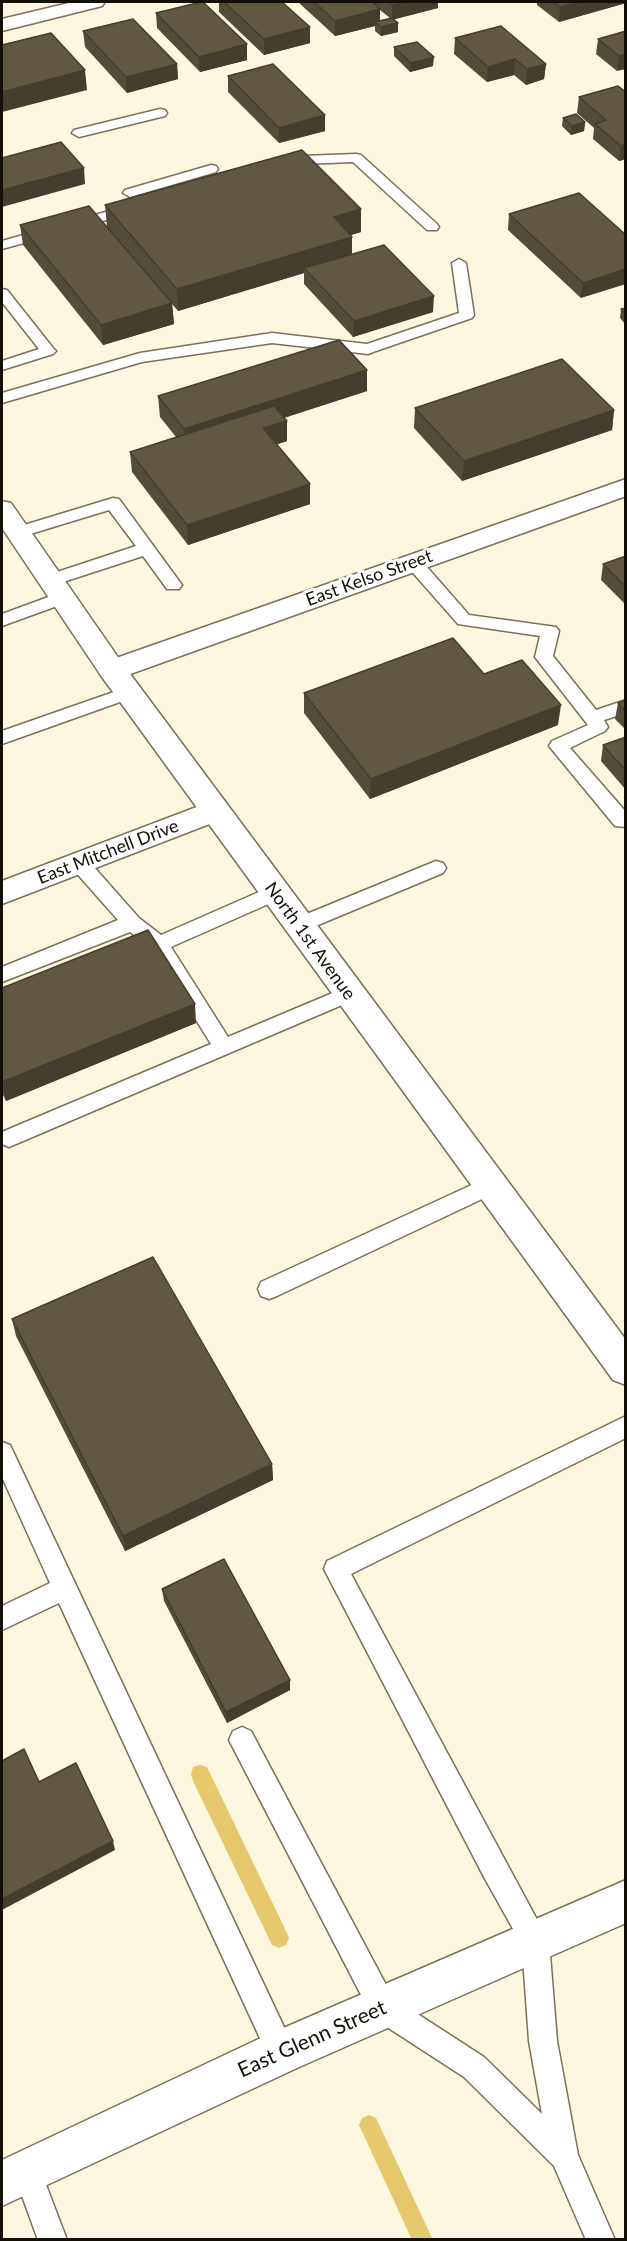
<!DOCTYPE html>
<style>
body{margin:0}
#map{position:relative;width:627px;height:2241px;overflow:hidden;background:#fef7e0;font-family:Lato,sans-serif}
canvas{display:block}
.frame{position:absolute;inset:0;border:3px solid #131007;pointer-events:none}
</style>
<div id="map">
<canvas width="627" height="2241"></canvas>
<div class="frame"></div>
</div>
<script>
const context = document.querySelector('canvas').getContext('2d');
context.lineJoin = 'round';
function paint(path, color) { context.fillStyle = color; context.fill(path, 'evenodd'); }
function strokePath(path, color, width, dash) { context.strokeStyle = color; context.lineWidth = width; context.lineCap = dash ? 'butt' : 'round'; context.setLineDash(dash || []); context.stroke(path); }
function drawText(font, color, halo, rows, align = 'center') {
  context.font = font + ' Lato,sans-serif'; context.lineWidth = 6; context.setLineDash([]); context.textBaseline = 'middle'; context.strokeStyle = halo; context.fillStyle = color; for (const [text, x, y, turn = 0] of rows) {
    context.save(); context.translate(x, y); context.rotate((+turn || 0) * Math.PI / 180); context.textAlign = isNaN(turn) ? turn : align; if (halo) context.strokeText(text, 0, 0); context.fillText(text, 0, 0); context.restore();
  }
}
paint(new Path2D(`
 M200,1765l7,2 79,164 3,7 -3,7 -7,3 -7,-3 -79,-164 -2,-7 2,-7z
 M369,2115l7,3 57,122h-21l-53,-115 3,-7z`), '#e6c96c');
const lane = new Path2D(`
 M160,109l5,1 2,3 -2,3 -86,21 -7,-4 2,-3z
 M356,154l5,1 76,69 2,3 -2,3h-10l-74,-68 -50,2 -18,5 -7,-4 2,-3 22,-6z
 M211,165l5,1 2,3 -2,3 -86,25 -7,-4 2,-3z
 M134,204l7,4 -2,3 -137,38v-8z
 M459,259l7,4 8,52 -2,3 -99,34 -5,2 -96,-11 -130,19 -140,41v-10l138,-40 132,-20 95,11 92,-31 -7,-50z
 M2,289l5,1 46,58 3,3 -3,3 -51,16v-9l37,-12 -37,-47z
 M113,498l6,1 60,82 3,4 -3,4h-12l-24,-33 -86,28h-12l-2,-4 2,-4 91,-30 -27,-36 -92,28 -6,-1 -2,-4 2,-4z
 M413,557l6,1 50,57 87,12 3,4 -6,25 43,54 30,-10v13l-22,7 4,7 -3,4 -35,17 56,64v15l-11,-1 -66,-80 3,-5 36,-16 -53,-68 5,-21 -82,-12 -51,-58 -2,-4 2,-4z
 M62,592l6,2 3,4 -3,4 -66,24v-12z
 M128,687l6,2 3,4 -3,4 -132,47v-13z
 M79,856l7,2 53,60 22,17 107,-47 7,-2 7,2 3,5 -3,5 -111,49 57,90 114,-48 7,-3 7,3 3,5 -3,5 -340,145 -7,3 -7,-3v-12l209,-88 -59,-95 -22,-17 -128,50v-15l116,-47 -46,-52 -3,-5 3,-5z
 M436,861l7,2 3,5 -3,5 -137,57 -7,2 -7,-2 -3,-5 3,-5z
 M491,1176l8,3 3,6 -3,6 -222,105 -8,3 -8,-3 -3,-7 3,-7z
 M626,1416v22l-275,136 198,368 8,99 21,114 37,85h-29l-32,-74 -90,-89 -91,-59 -144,-278 4,-9 9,-4 9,4 142,267 91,59 58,57 -13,-73 -7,-96 -38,-68 -160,-308 3,-8z
 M2,1442l8,3 281,597 4,10 -4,10 -10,4 -10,-4 -212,-459 -57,27v-24l48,-23 -48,-106z
 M27,2157l10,4 30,79h-29l-25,-69 4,-10z`);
const street = new Path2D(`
 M73,2h32l-3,4 -100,25v-12z
 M626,479v17l-504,181 -10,2 -10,-2 -4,-7 4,-7z
 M215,800l10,4 5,7 -5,7 -223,86v-23z`);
const secondary = new Path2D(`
 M2,501l9,2 111,160 504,677v45l-13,-5 -511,-703 -100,-149z
 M626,1880v43l-329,145 -295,138v-46l263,-124z`);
strokePath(lane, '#797158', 3);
strokePath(street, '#797158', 3);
strokePath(secondary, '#797158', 3);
paint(lane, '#fff');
paint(street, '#fff');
paint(secondary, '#fff');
paint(new Path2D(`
 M219,2h63l28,41 -46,12 -45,-43z
 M298,2h140v6l-44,11 4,13 -17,4 -6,-5v-5l-40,10zM380,10l10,8 -10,3z
 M537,2h89v1l-67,19 -22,-17z
 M156,13l91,47 -47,12 -43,-44z
 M83,31l94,33 1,15 -51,14 -42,-46z
 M626,31l-9,40 -21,-17 2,-15z
 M455,38l91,26 -2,15 -18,6 -12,-10 -27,7 -33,-28z
 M394,47l39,19 -23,6 -16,-16z
 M228,76l97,39v16l-46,12 -51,-51z
 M626,92v67l-7,2 -26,-22 1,-11 -17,-15 2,-16z
 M563,118l22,4 -1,9 -13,4 -9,-9z
 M105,205l256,27 -10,3 1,2v17l81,58 -80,25 -49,-53v-11l-126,38 -6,-7 2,20 -71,21 -80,-100 -3,-20 87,2z
 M509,214l117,21 -45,63 -73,-68z
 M626,308v17l-6,-7 1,-9z
 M367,370v21l-83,27 3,3v20l-10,3 33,60 -122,41 -56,-73 -2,-20 46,-15 -16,-20 -2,-21z
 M415,408l199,2 -2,20 -150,51 -48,-53z
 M626,556v49l-25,-25 2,-16z
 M484,674l74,51 -188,74 -66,-86v-20z
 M626,700v30l-11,-11 3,-16z
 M626,737v53l-25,-29 2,-16z
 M2,988l194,35 -190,78 -4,-8z
 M12,1319l260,145 1,16 -148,71 -109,-215z
 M162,1589l128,91v10l-63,33 -63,-122z`), '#534c37');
paint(new Path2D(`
 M404,2h34v6l-46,12v-15z
 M579,2h47v1l-67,19 1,-15z
 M380,9v15l-5,-2v4l-40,10v-15z
 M398,23v9l-17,4v-9z
 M310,27v16l-46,12v-16z
 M247,44v16l-47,12 -1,-15z
 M626,54v15l-9,2 2,-15z
 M434,57l-1,9 -23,6 1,-9z
 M515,59l-1,16 -27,7 1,-15z
 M177,64l1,15 -51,14 -1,-16z
 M546,64l-2,15 -18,6 1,-16z
 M85,70l2,20 -85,22v-20z
 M325,115v16l-46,12v-15z
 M585,122l-1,9 -13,4 1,-9z
 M626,144v15l-7,2 2,-15z
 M84,168l1,16 -83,23v-17z
 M361,209v23l-28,8 1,-23z
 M352,237v22l-48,9v5l-126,38 -1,-22z
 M626,269v15l-45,14 2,-15z
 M434,296l-1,16 -80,25 1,-16z
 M172,303l2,21 -71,21 -2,-20z
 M367,370v21l-181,58 -2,-20z
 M614,410l-2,20 -150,51 2,-20z
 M287,421v20l-23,8 -1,-21z
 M310,484v20l-122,41 -1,-20z
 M561,705l-3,20 -188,74 1,-20z
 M195,1004l1,19 -190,78 -4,-19z
 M272,1464l1,16 -148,71 -2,-15z
 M290,1680v10l-63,33 -1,-11z
 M113,1841l2,9 -113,60v-11z`), '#433e2d');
const building = new Path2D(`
 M201,2h2l44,42 -48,13 -43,-44z
 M224,2h58l28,25 -46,12z
 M314,2h58l8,7 -45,12z
 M389,2h15l-12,3z
 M554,2h25l-19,5z
 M392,18l6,5 -17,4 -6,-5z
 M133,19l44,45 -51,13 -43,-46z
 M501,26l45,38 -19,5 -12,-10 -27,8 -33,-29z
 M626,31v23l-7,2 -21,-17z
 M51,33l34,37 -83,22v-47z
 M417,42l17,15 -23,6 -17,-16z
 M273,64l52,51 -46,13 -51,-52z
 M618,86l8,6v52l-5,2 -26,-22 11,-4 -27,-23z
 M576,114l9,8 -13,4 -9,-8z
 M61,142l23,26 -82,22v-32z
 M302,150l59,59 -27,8 18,20 -175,52 -72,-84z
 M579,193l47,42v34l-43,14 -74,-69z
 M89,206l83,97 -71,22 -81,-100z
 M384,245l50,51 -80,25 -50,-53z
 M626,308v7l-5,-6z
 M339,340l28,30 -183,59 -26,-33z
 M562,359l52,51 -150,51 -49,-53z
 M274,406l13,15 -24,7 47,56 -123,41 -57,-73z
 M626,556v31l-23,-23z
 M453,638l31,36 38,-14 39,45 -190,74 -67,-86z
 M626,700v12l-8,-9z
 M626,737v34l-23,-26z
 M148,930l47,74 -193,78v-94z
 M153,1257l119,207 -149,72 -111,-217z
 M224,1559l66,121 -64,32 -64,-123z
 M24,1749l15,33 37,-19 37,78 -111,58v-138z`);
paint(building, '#605840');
strokePath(building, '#433e2d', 1.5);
drawText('18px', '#131007', '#fff', [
 ["East Kelso Street",369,578,-20],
 ["East Mitchell Drive",108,852,-21],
 ["North 1st Avenue",310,941,54]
]);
drawText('21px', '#131007', '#fff', [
 ["East Glenn Street",312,2039,-24]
]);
</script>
